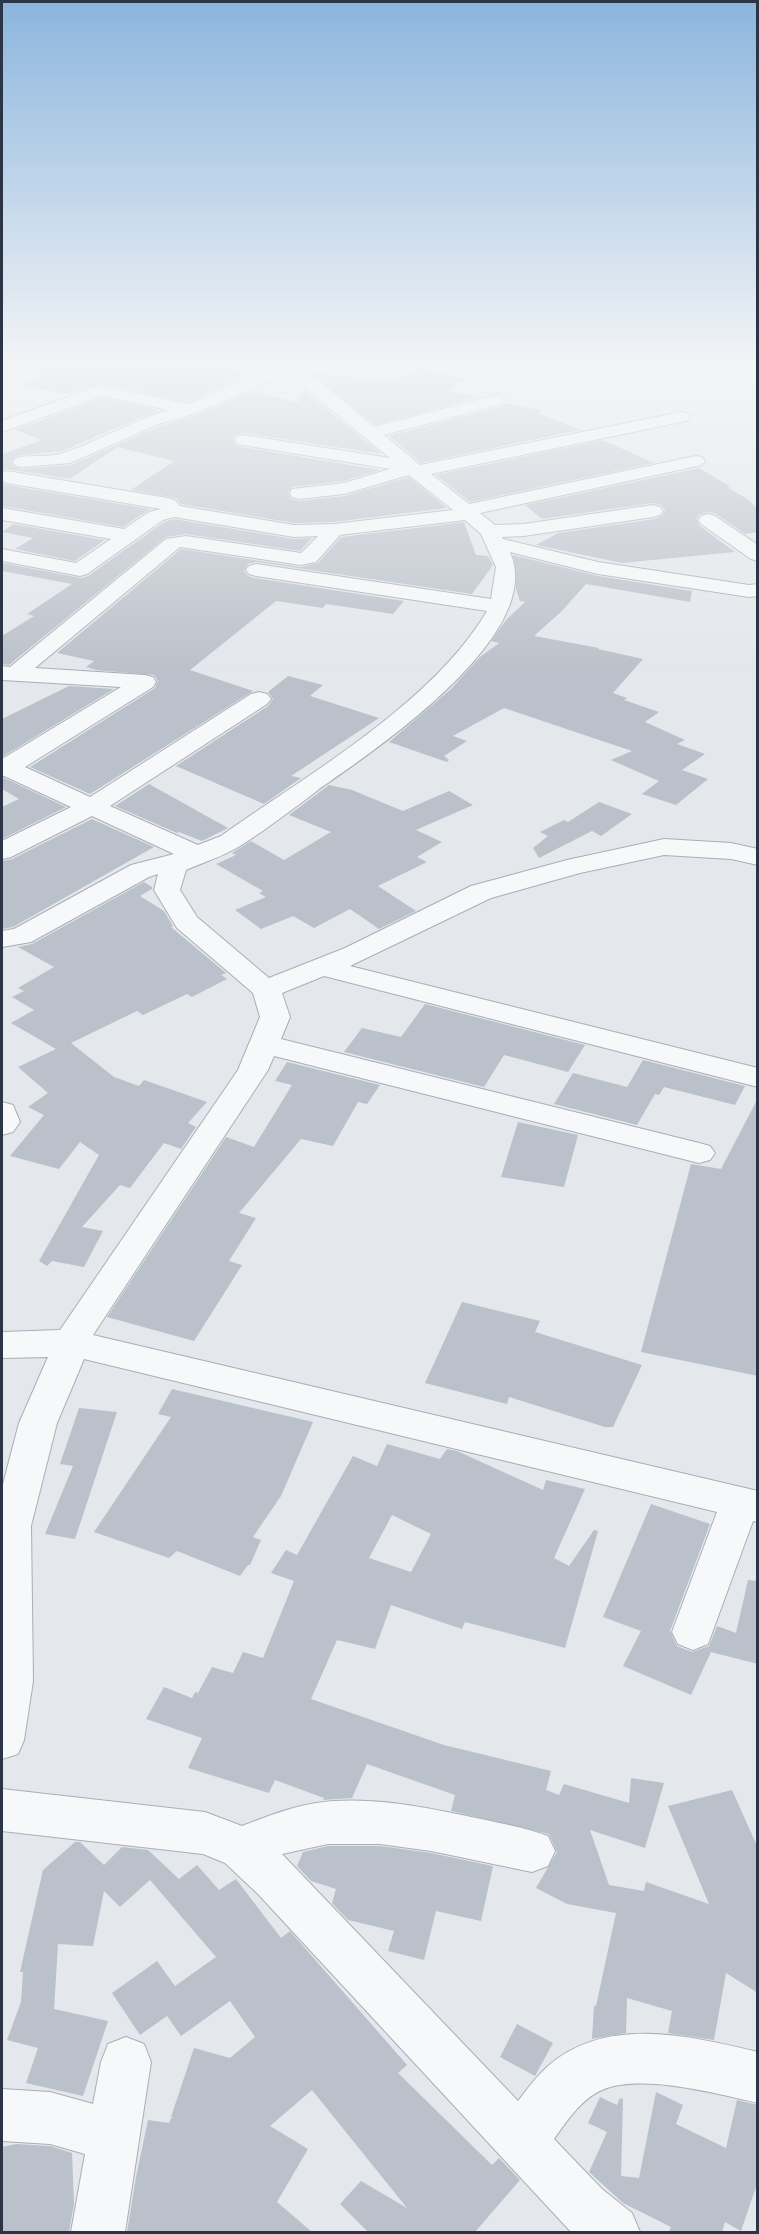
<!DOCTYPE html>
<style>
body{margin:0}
#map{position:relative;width:759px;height:2234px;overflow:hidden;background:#e4e7ec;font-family:"Nunito Sans",sans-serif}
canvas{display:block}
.frame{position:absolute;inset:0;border:3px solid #2b3545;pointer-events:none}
</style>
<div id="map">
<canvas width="759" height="2234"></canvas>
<div class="frame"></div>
</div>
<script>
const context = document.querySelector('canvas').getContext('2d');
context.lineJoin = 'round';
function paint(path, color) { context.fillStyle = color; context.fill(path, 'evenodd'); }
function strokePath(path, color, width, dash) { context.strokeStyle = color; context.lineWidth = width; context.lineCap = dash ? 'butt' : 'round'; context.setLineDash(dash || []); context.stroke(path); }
paint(new Path2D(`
 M24,360h190l10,7 26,5 -24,12h4l-42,18 -87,-18 -32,10 -49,-8 24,-11 -21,-3z
 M419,368l48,11 -19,12 31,6 -104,28 -61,-50 1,-2 77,7z
 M254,391l43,12 7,-12 78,63 -139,-21 -8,2 -3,5 5,6 143,24 -36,11 -52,6 -4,5 3,7 8,2 45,-5 65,-19 38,31 -113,14 -40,1 -113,-19 -5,-6 -45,-8 43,-29 -57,-14 -47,32 -63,-10 -5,2v-17l40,-14 -27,-10 87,-32 57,12 -97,41 -46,5 -5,6 3,5 8,2 49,-4 89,-39 37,-11z
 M505,403l37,7 -4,3 42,17 -159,33 -32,-27 114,-30z
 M603,440l51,23 -184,39 -34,-27z
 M699,468l32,19h-4l22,13 9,9v23l-13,2 -29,-20 -7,-2 -9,2 -4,5 4,7 35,26 -113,11 -86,-18 22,-12 96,-14 8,-3 3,-5 -4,-6 -8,-2 -111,16 -17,-14z
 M2,483l5,2 143,24 -27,18 -121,-21z
 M174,519l120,20 18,-1 -12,13 -114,-17 -20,3 -157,128 -7,-1v-28l32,-20 -7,-2 45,-30 -70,-13v-8l79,15 7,-2 76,-54z
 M464,522l12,33 12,1 5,9 -21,29 -216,-32 -8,2 -4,7 4,5 7,2 149,23 -11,13 -67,-10 -3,4 -47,-7 -86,69 63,21 -163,103 -60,-27 125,-79 3,-7 -4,-6 -58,-5 -10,-3 8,-6 -37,-8 124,-104 120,18 17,-4 23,-26z
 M13,524l92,16 -30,21 -60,-12 18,-11 -31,-6z
 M513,555l85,21 94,15 -2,11 -104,-18 -24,27 -28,25 65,12 -1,1 45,10 -30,34 14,5 -3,2 35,12 -14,10 40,18 -8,4 28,10 -23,16 26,9 -32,26 -34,-11 17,-13 -48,-21 21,-9 -128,-43 -51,28 14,5 -23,15 5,4 -2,2 -58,-20 62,-53 29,-32 19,-14 -8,-2 15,-21 19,-18 -5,-1 -4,-12z
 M288,676l35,9 -13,11 69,22 -88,58 10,2 -37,26 -88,-38 92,-60 5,-7 -5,-7z
 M69,686l45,3 -112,68v-38z
 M2,777l64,30 -64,32v-32l17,-8 -17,-10z
 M149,784l79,44 -26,13 -23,-9 -2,1 -62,-27z
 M329,785l23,5 51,21 46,-20 24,14 -57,25 26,12 -25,15 10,5 -49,24 38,25 -37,18 -29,-20 -36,19 -21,-12 -32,13 -26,-19 31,-13 -7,-4 4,-2 -47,-27 20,-9 -4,-2 19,-12 33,19 47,-28 -42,-17z
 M599,802l33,12 -31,22 -9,-5 -53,27 -6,-10 15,-12 -8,-4 24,-12 4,2z
 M92,819l62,28 -141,80 -11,2v-68l10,-2z
 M144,882l8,5v2l-12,7 24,15 9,15 -2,1 55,46 -5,2 6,4 -35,18 -5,-3 -44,21 -6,-4 -66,32 43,34 25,9 5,-6 63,22 -19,21 8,4 -15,22 -17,-6 -34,45 -10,-3 -38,42 21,4 -19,36 -32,-6 -5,5 -8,-5 60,-106 -19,-13 -21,27 -49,-13 34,-41 -16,-8 20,-14 -30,-26 38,-18 -45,-26 23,-13 -22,-13 12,-6 -6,-3 36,-21 -36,-20 14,-3z
 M425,1004l160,41 -17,27 -64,-17 -20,32 -140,-35 18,-24 39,9z
 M643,1060l102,26 -10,19 -71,-18 -5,8 -4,-1 -18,31 -83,-21 19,-31 54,14z
 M287,1062l93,23 -13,19 -9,-2 -25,44 -32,-7 -62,74 17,5 -27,43 13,4 -48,76 -87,-24 119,-180 28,10 38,-62 -17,-4z
 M758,1098v278l-117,-24 50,-188 30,5z
 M518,1122l60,13 -14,52 -63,-10z
 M462,1302l78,19 -5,11 107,33 -29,62h-8l-96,-30 -2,7 -82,-21z
 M172,1389l141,33 -32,74 -28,41 8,3 -11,25h-2l-8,11 -63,-25 -8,7 -75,-26 77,-115 -13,-3z
 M79,1408l38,4 -42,127 -30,-5 28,-68 -13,-2z
 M387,1444l53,15 7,-10 10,2 86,39 3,-10 39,9 -31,69 15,8 25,-36 4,1 -33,117 -100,-26 -3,7 -71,-24 -16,44 -38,-9 -26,59 133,46 107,26 -5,19 13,5 5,-11 65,19 2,-25 33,5 -19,65 -55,-18 19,55 35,6 2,-9 63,22 -41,-98 64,-16 26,58v145l-32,-20 -12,67 -46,-7 4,-22 -45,-13 -1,35 -34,6 2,-33h2l20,-93 -49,-9 -31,-16 21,-36 -8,-18 -98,-23 4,-16 -88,-31 -15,34 -29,2 1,-2 -49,-18 -6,13 -81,-25 14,-30 -56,-19 18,-32 28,11 3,-6 3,1 14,-26 21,6 10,-21 20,6 31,-77 -23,-8 15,-23 11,5 56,-99 24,10zM392,1515l39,19 -20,38 -42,-14z
 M651,1504l59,20 -40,107 7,15 15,6 17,-6 8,-20 19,7 12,-53 10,1v83l-47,-12 -20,43 -68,-29 18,-35 -38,-14z
 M75,1842h5l24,23 18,-18 26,3 31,29 18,-14 22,25 17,-11 45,59 9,-7 117,134 -9,8 94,92 7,-7 21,22 -45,52h-107l-28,-28 21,-23 46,27 -95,-118 -42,36 38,23 -31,53 35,30h-185l9,-55 12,-57 21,3 2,-5 3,-1h-3l23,-69 36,10 25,-21 -25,-36 -49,35 -14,-20 -27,19 -28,-42 45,-32 18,25 41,-29 -66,-77 -30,27 -16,-16 -11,55 -35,-2 -4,65 54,12 -25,75 -57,-13 12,-35 -31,-8 14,-38 2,-30h-3l23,-102z
 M328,1846h52l51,7 62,13 -12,55 -45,-10 -12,49 -36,-9 6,-20 -46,-11 -16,-17 4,-14 -25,-8 -14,-15 6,-14z
 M517,2024l36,19 -18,33 -35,-19z
 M656,2092l27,13 -7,19 50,24 11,-48 21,5v76l-17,50 -16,-9 -3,10h-53l2,-5 -48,-24 -34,-31 18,-40 -19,-9 12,-26 17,8 3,-7 3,1 -2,77 18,2z
 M16,2144l34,2 22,7 2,51 -5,28h-67v-85z`), '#bbc1ca');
const minor = new Path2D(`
 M216,360c23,-2 52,-2 74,6 32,12 58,40 84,61l122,-32 6,1 2,4 -2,4 -118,31 36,30 261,-53 6,1 3,4 -3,4 -6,1 -250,52 38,30 227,-48 6,1 3,4 -3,4 -222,48 15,12 29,-1 129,-19 7,2 3,4 -3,4 -7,2 -129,19 -22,1 1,2 95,23 151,23 9,-1v12l-9,1 -151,-23 -88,-22c37,83 -135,198 -192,238 -25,19 -51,39 -78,56 -16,10 -36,16 -54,24l-6,20 17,27 72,61 76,-30 126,-62 96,-26 97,-21 67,4 27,6v16l-27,-6 -67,-4 -84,18 -89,25 -141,68 408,102v19l-434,-111 -42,17 8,24 -9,22 418,104 11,3 5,7 -5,7 -11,3 -425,-107 -6,14 -175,265 665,156v31l-5,-1 -45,123 -15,6 -15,-6 -6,-12 45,-120 -633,-153 -27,64 -26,103 2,155 -9,59 -6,14 -16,5v-271l17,-65 29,-66 -46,1v-26l58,-2 178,-260 22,-53 -7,-24 -76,-65 -23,-38 4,-16 -9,3 -118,65 -29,5v-16l12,-2 117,-64 43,-11 -82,-38 -81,41 -9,2v-18l69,-34 -69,-32v-16l119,-72 -119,-7v-14l8,1 156,-128 20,-3 115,17 17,-17 -24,1 -120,-20 -11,3 -76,54 -7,2 -78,-15v-12l74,14 35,-24 -109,-19v-12l122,21 25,-17 12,-3 -154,-26 -5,-2v-8l5,-2 161,27 7,2 5,6 114,19 40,-1 119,-14 -44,-35 -65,19 -45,5 -7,-2 -2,-4 2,-4 52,-6 46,-14 -147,-24 -6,-1 -3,-4 3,-4 6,-1 147,23 -84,-69 -22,-13 -88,37 -37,11 -89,39 -48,4 -6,-1 -3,-4 3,-4c15,-4 32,0 47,-5 36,-12 69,-32 105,-43l-66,-14 -100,36v-11l93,-34 6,-1 87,18 78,-32 -42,-7zM465,520l16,14 15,33 -5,32 -235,-35 -7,2 -3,4 3,4 7,2 231,35c-54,92 -180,164 -266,225l-23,9 -88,-39 157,-102 4,-5 -4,-5 -8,-2 -8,2 -161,103 -65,-30 128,-80 3,-5 -3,-5 -8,-2 -110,-7 145,-121 121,18 15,-3 24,-27z
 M708,514l7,2 43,29v16l-7,-2 -50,-35 -3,-4 3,-4z
 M2,1102l11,3 7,17 -7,10 -11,3z
 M2,1789l203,23 37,14c24,-9 48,-19 74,-23 55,-8 112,5 165,16 23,5 46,9 67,17l7,15 -7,15 -16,6 -101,-21 -51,-7h-52l-46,10 236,247c9,-12 19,-25 30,-35 59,-51 142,-30 210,-14v51c-40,-9 -117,-30 -156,-13 -21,9 -35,31 -48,49l48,50 30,24 8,19h-69l-313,-338 -33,-31 -22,-9 -201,-23z
 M126,2037l18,7 7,18 -26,170h-54l14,-78 -35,-10 -48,-3v-52l48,3 43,12 8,-42 7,-18z`);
strokePath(minor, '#a9aeb7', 2);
paint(minor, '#f7f8fa');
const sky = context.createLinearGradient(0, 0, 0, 672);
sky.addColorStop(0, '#8bb5dd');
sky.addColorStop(0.54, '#f3f4f6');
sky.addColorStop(1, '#f3f4f600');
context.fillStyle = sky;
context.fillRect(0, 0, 759, 672);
</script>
